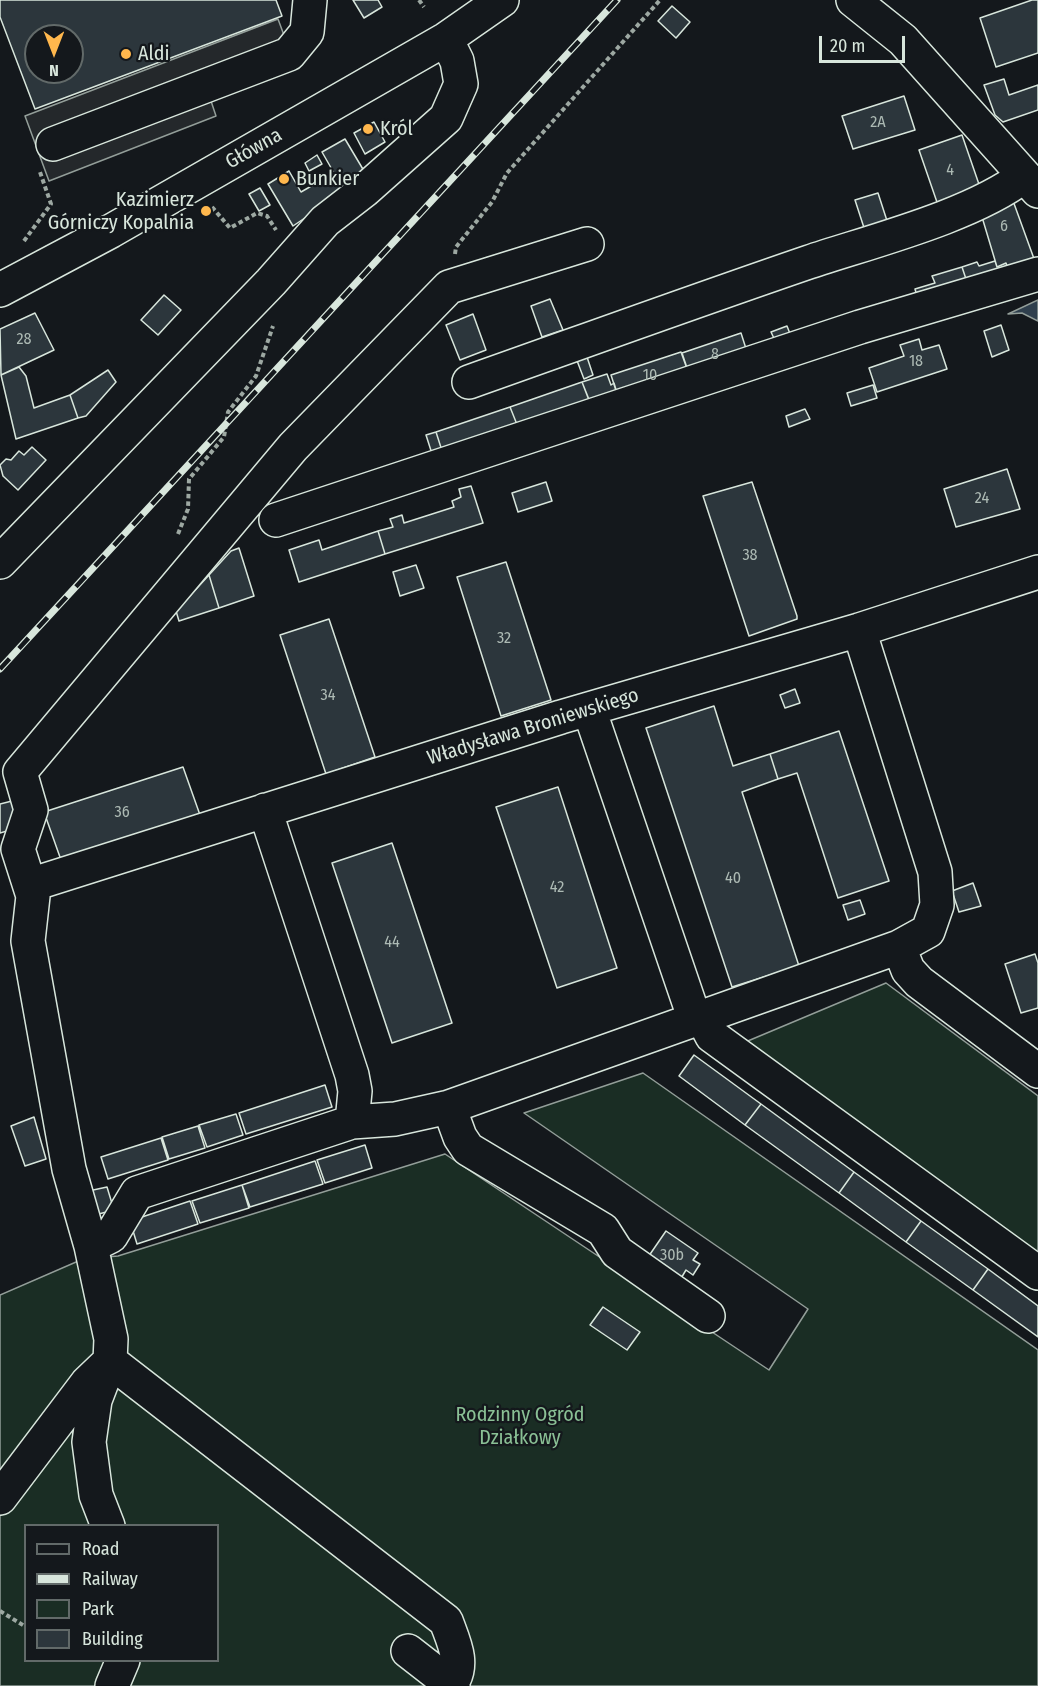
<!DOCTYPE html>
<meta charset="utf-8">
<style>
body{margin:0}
#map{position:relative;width:1038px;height:1686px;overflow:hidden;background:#14181c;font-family:"Fira Sans Condensed",sans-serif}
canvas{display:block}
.legend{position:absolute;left:24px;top:1524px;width:195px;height:138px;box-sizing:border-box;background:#14181c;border:2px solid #626a69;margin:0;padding:8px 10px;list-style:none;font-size:18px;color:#d8e6dc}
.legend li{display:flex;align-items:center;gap:12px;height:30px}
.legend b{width:30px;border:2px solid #626a69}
.north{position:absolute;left:24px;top:24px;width:60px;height:60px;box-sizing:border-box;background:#14181c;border:2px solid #626a69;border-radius:50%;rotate:180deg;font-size:16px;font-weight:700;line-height:24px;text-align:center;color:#d8e6dc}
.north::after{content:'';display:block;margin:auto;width:21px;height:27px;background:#ffb74d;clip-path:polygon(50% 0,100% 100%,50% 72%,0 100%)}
.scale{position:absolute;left:819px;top:36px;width:86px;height:27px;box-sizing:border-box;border:3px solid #d8e6dc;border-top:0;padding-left:8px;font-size:18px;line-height:21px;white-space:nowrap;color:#d8e6dc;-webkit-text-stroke:4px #14181c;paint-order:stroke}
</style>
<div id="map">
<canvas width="1038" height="1686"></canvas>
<ul class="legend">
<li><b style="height:8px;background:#14181c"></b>Road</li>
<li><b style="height:8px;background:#d8e6dc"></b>Railway</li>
<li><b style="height:16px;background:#1a2d24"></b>Park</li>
<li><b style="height:16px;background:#2c363c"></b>Building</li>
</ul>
<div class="north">N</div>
<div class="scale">20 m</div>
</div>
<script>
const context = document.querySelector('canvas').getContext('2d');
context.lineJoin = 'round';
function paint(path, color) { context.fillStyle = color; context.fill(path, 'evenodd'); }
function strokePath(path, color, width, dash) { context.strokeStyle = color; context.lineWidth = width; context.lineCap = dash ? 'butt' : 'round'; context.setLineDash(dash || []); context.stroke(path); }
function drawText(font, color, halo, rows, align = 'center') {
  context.font = font + ' "Fira Sans Condensed",sans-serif'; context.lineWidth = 4.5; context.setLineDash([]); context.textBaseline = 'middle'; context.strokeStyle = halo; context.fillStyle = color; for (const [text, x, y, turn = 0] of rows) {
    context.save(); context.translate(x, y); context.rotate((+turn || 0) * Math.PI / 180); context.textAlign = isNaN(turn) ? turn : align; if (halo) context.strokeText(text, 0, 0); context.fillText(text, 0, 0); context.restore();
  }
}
const green = new Path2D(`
 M886,983l152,113v165l-295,-218z
 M643,1073l395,277v336h-1038v-391l83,-36 35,-3 327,-102 324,216 39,-61 -284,-196zM26,1526h192v134h-192z`);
paint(green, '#1a2d24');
strokePath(green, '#939e99', 1.5);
const parking = new Path2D(`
 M278,19l17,46 -85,33 6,18 -167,65 -24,-65z`);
paint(parking, '#24282b');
strokePath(parking, '#939e99', 1.5);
const water = new Path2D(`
 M1038,300v21l-16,-8 -14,1z`);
paint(water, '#2f3f4d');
strokePath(water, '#939e99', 1.5);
const building = new Path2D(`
 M0,0h276l6,16 -247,93 -35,-92zM36,36h36v36h-36z
 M353,0h25l4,7 -18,11z
 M1032,0h6v53l-42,14 -16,-49z
 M672,6l18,16 -14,16 -18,-17z
 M1004,79l5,16 29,-10v25l-35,12 -8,-7 -11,-30z
 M904,96l11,34 -62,19 -11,-33z
 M374,122l11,20 -20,12 -11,-21z
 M962,135l20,58 -43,15 -20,-58z
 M345,139l22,37 -74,50 -25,-42 21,-13 12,21 33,-19 -12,-21z
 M317,155l5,9 -13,7 -4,-8z
 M260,188l10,17 -11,6 -10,-17z
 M878,193l12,37 -23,7 -12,-37z
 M1012,198l25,69 -27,8 -4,-12 -9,4 -15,-50z
 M995,261l2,6 9,-4 4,12 -41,13 -7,-21 15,-5 2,4z
 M962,267l7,21 -50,16 -4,-15 20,-6 -3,-7z
 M164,295l17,15 -23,25 -17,-15z
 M550,299l13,31 -21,7 -11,-31z
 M35,313l19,37 -53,25 -1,-46z
 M473,314l13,36 -26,10 -14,-35z
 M1001,325l8,25 -17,7 -8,-26z
 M787,326l7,18 -15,5 -8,-17z
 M741,333l8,25 -59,19 -8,-24z
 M919,339l3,11 17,-5 8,24 -70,23 -8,-24 35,-12 -4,-11z
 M681,352l9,25 -71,23 -8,-25z
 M586,354l7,21 -9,4 -8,-21z
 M19,367l7,9 8,32 36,-13 8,23 -62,21 -15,-64z
 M108,370l8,12 -30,34 -8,2 -8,-23z
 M607,374l4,11 3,-2 5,17 -27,8 -10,-26z
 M582,382l10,25 -72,25 -10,-25z
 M873,385l4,13 -26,8 -4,-13z
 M510,407l10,25 -76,25 -8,-25z
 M805,409l5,10 -21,8 -3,-11z
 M436,432l8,25 -10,3 -8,-25z
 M32,447l14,13 -28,30 -15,-14 -3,-11 6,-6 5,1 8,-9 5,4z
 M1007,469l13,40 -64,18 -12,-38z
 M546,482l6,19 -34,11 -6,-19z
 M752,482l45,134v3l-48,17 -46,-140z
 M471,486l12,37 -98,31 -7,-23 15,-4 -3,-8 12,-4 2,8 50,-16 -2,-6 9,-4 -2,-8z
 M378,531l7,23 -86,28 -10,-32 30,-10 3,10z
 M239,548l15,48 -35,12 -10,-33 22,-24z
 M506,562l45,138 -50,16 -44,-139z
 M416,565l8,23 -24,8 -7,-24z
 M209,575l10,33 -40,13 -3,-10z
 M329,619l46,138 -49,17 -46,-139z
 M795,689l5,14 -15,5 -5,-13z
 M714,706l19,60 37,-12 8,25 -36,13 57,174 -67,21 -86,-259z
 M839,731l50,150 -51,17 -41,-125 -19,6 -8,-25z
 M183,767l17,48 -139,45 -17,-48z
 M558,787l59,181 -60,20 -61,-181z
 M12,801l8,26 -20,6v-29z
 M392,843l60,180 -60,20 -60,-180z
 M973,883l8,23 -22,6 -7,-21z
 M860,900l5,14 -17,6 -5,-15z
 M1035,954l3,9v45l-17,5 -16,-49z
 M694,1055l67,49 -16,21 -66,-49z
 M325,1085l7,22 -86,27 -7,-21z
 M761,1104l93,68 -15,21 -94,-68z
 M236,1114l7,21 -36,12 -8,-22z
 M34,1117l12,42 -21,7 -14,-40z
 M198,1126l7,22 -36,11 -7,-22z
 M161,1138l7,22 -60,19 -7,-22z
 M365,1145l7,23 -47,15 -8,-23z
 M315,1161l8,23 -73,23 -8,-22z
 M854,1172l67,49 -15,21 -67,-49z
 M242,1185l7,23 -49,15 -8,-22z
 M107,1187l7,23 -23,6 -7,-24z
 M190,1201l8,23 -61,20 -7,-23z
 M921,1221l67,48 -15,21 -67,-48z
 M666,1231l32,22 -5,7 7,4 -7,11 -7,-5 -9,15 -33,-22z
 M988,1269l50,37v31l-65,-47z
 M603,1307l37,25 -13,18 -37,-25z`);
paint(building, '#2c363c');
strokePath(building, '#d8e6dc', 1.5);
const minor = new Path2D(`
 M853,0l50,40 135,151
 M53,144l236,-90 18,-22 3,-32
 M0,290l111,-59 335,-192 56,-39
 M469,382c113,-40 226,-81 340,-120 63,-21 163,-46 215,-86
 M276,520l584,-193 178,-53
 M0,562l271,-280 54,-61 40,-31 81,-72 15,-34 -4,-23 -11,-22
 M589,709l106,311
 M265,810l87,265 3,16 -3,31
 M30,885l531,-168 298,-87 179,-58
 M899,947l9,23 11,12 119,89
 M702,1017l10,19 326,237
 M449,1107l11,30 8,12 135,81 14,22 91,64
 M91,1246l20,-10 26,-43 215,-71 43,-3 54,-12 450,-160 29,-16 9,-26 -2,-33 -76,-242
 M0,1498l87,-115 23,-22 336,260c8,22 19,43 5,63
 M108,1526l-12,-31 -7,-53 6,-42 15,-39 1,-22 -20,-93 -22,-77 -41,-228 5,-45 -15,-47 13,-39 -11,-38 273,-325 156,-160 138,-43
 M408,1651l45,35
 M112,1686l11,-26`);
strokePath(minor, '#d8e6dc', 36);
strokePath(new Path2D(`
 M419,0l5,7
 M212,207l18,21 27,-15 10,3 9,14
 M24,241l27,-37 -11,-32
 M455,254l1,-7 36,-45 15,-29 153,-173
 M178,534l10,-25 1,-30 35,-42 4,-25 28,-36 17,-50
 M0,1611l26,16`), '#9da8a2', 4, [4.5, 3]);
strokePath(minor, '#14181c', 33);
const rail = new Path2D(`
 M0,669l617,-669`);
strokePath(rail, '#d8e6dc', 7);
strokePath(rail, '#14181c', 4.5, [14]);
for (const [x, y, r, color] of [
 [126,54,6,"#ffb74d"],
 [368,129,6,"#ffb74d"],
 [284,179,6,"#ffb74d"],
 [206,211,6,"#ffb74d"]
]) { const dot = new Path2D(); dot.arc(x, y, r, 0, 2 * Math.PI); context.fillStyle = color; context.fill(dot); strokePath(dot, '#14181c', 2); }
drawText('16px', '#adbab4', null, [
 ["2A",878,123],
 ["4",950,171],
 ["6",1004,227],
 ["28",24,340],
 ["8",715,355],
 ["18",916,362],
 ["10",650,376],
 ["24",982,499],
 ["38",750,556],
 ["32",504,639],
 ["34",328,696],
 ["36",122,813],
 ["40",733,879],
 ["42",557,888],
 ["44",392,943],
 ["30b",672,1256]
]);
drawText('20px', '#d8e6dc', '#14181c', [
 ["Aldi",138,54],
 ["Król",380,129],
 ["Bunkier",296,179],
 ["Kazimierz",194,200,"right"],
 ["Górniczy Kopalnia",194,223,"right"]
], 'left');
drawText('20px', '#d8e6dc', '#14181c', [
 ["Główna",254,149,-30],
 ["Władysława Broniewskiego",533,727,-17]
]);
drawText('20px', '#8ac095', '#14181c', [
 ["Rodzinny Ogród",520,1415],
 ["Działkowy",520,1438]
]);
</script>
